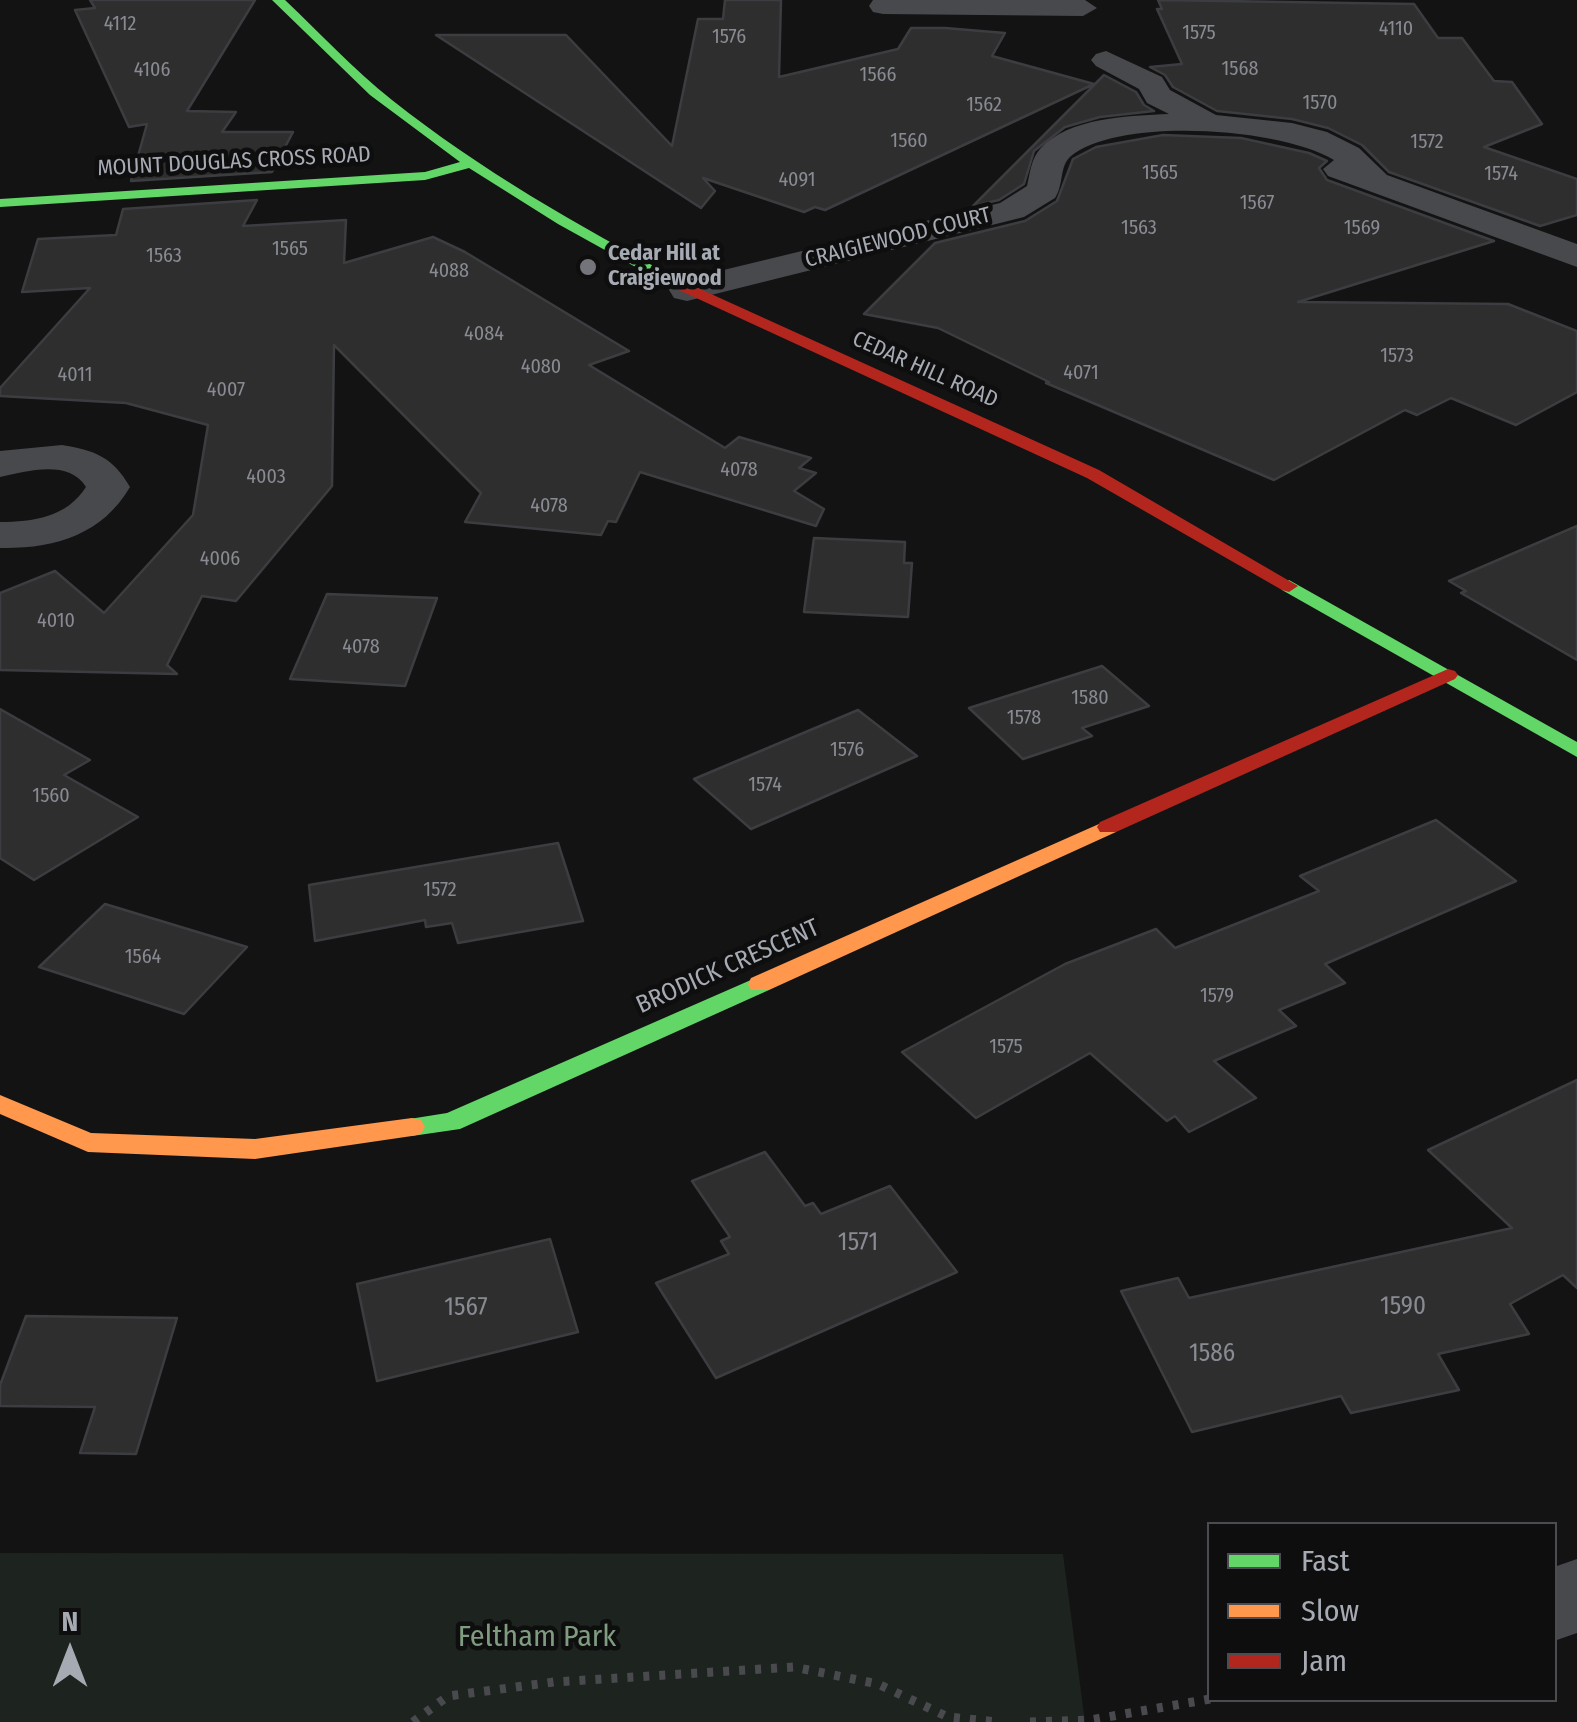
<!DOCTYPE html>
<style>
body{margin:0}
#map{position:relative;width:1577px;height:1722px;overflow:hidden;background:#131314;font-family:"Fira Sans Condensed",sans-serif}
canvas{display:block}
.legend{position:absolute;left:1207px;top:1522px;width:350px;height:180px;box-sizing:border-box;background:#0e0e0f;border:2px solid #4b4c51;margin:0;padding:12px 18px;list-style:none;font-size:30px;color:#a6aab3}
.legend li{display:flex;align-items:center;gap:20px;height:50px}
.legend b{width:50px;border:2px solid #4b4c51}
.north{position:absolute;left:20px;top:1602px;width:100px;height:100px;-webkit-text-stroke:8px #0e0e0f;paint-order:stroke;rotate:0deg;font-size:28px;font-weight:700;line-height:40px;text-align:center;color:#a6aab3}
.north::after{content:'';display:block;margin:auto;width:35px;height:45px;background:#a6aab3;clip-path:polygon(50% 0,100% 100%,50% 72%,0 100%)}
</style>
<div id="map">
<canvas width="1577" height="1722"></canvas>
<ul class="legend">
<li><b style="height:12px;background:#63d668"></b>Fast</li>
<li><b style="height:12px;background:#ff974d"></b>Slow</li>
<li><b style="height:12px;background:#b3261e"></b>Jam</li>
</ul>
<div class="north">N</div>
</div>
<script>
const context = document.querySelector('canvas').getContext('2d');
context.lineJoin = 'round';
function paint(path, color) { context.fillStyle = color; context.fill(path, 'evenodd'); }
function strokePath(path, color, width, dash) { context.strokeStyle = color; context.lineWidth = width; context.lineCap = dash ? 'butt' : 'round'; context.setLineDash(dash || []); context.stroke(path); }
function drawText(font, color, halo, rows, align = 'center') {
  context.font = font + ' "Fira Sans Condensed",sans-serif'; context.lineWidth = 9; context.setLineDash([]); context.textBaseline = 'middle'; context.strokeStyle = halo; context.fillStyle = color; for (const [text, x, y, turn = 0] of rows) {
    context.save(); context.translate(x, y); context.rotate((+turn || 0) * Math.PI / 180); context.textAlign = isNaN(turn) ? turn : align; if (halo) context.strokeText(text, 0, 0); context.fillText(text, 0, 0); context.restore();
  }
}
paint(new Path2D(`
 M0,1553l1063,1 22,168h-1085z`), '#1d231e');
const building = new Path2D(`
 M90,0h165l-68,111 49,1 -14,20h71l-21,40 -141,9 16,-57 -18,3 -54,-117 20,-2z
 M725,0h56l-2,77 119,-28 13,-21h34l60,5 -13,23 102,28 -269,126 -10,-3 -11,5 -101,-34 12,13 -14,17 -265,-173h130l106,111 26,-127h25z
 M1158,0l256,4 24,34h24l32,43 18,1 30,42 -58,23 93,32v36l-37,11 -151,-54 -27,-27 -34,-17 -36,-9 -75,-8 -44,-24 -8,-12 -15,-8 32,-3 -25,-55h5z
 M1104,75l32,17 8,13 10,6 -54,6 -35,10 -31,24 -10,33 -25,16 -26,6z
 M1163,135l78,3 68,15 18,8 -8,7 8,12 167,61 -196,61 210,2 69,27v61l-61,33 -65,-27 -34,17 -12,-5 -131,70 -228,-97 3,-1 -111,-54 -74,-14 71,-71 90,-22 32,-20 16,-42 23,-12z
 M257,200l-14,26 103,-6 -2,43 89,-26 32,15 164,99 -40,14 136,83 14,-11 72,21 -12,10 17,5 -22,18 30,18 -8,17 -176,-54 -24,50 -8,-1 -7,14 -136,-13 16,-29 -147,-148 -2,141 -96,115 -34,-5 -35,69 10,9 -177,-4v-77l55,-22 49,42 89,-98 15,-90 -82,-22 -126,-7v-8l90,-100 -68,4 16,-53 78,-4 7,-26z
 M1577,526v134l-116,-67 5,-2 -17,-10z
 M814,538l91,4 -1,21h8l-4,54 -104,-5z
 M327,594l110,4 -32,88 -115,-7z
 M1102,666l47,40 -67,22 10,8 -69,23 -54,-51z
 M0,709l90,51 -26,15 74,42 -104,63 -34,-22z
 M858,710l59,46 -166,73 -57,-50z
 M1436,820l80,61 -191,83 20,19 -66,27 17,16 -82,35 42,37 -67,34 -14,-16 -8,5 -77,-68 -114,65 -74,-66 163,-88 91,-35 19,19 144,-57 -19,-15z
 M558,843l25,78 -125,22 -6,-20 -26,4 -1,-7 -110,21 -6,-56z
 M105,904l142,43 -63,67 -145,-47z
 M1577,1080v208l-14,-13 -53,29 19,30 -91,20 21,36 -108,23 -10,-17 -149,36 -71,-141 57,-13 11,20 323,-70 -84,-78z
 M765,1152l40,54 8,-3 8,11 69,-28 67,86 -241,106 -60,-95 73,-29 -8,-13 9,-4 -38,-56z
 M550,1239l28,93 -201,49 -20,-97z
 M26,1316l151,2 -41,136 -56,-1 15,-46 -95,-1v-21z`);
paint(building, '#2e2e2f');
strokePath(building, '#3c3d40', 2.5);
strokePath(new Path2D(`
 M413,1722l35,-26 106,-14 240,-15 84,17 70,33 49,5
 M1030,1722l60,-2 120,-21`), '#494a4d', 9, [6, 10]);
paint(new Path2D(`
 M873,0h212l12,8 -14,8 -200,-2 -10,-2 -4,-6z
 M1106,51l56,26 8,13 46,25 76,8 35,9 32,16 28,27 190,69v23l-249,-91 -5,-7 11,-9c-52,-32 -213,-44 -263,-4 -12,10 -7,29 -16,42l-31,19 -337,84 -13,-3 -5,-8 5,-8 326,-79 27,-17c3,-13 4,-27 13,-37 29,-32 89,-33 129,-35l-22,-11 -8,-14 -43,-23 -5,-6 5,-6z
 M62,445c32,5 51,12 68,42 -28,48 -76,62 -130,61v-26c33,0 67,-5 86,-35 -17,-28 -59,-16 -86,-10v-26z
 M1577,1559v74l-23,8v-74z`), '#48494c');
paint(new Path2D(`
 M272,0h13c35,33 68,69 107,100 88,70 187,126 286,179v6h-10l-110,-61 -89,-56 -44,12 -425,27v-8l425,-27 35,-10 -90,-67z
 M1289,580l288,162v15l-295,-167 -2,-4z
 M760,976l9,2 3,6 -3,6 -309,139 -48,7 -9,-2 -4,-7 4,-7 44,-7z`), '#63d668');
paint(new Path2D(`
 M1108,820l8,2 3,5 -3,5 -347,158h-18l-3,-6 3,-6z
 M0,1095l91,38 164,6 157,-21 9,2 4,7 -4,7 -9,2 -157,23 -167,-7 -88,-38z`), '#ff974d');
paint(new Path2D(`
 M668,279h10l421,191 199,116 -9,6 -7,-2 -195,-112 -419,-193z
 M1448,669l7,2 3,4 -3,4 -339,153h-16l-3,-5 3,-5z`), '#b3261e');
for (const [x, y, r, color] of [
 [588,267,10,"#73757b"]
]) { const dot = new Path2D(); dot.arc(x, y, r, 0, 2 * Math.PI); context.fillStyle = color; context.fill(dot); strokePath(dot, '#0e0e0f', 4); }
drawText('20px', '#888b92', null, [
 ["4112",120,24],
 ["4110",1396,29],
 ["1575",1199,33],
 ["1576",729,37],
 ["1568",1240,69],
 ["4106",152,70],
 ["1566",878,75],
 ["1570",1320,103],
 ["1562",984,105],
 ["1560",909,141],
 ["1572",1427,142],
 ["1565",1160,173],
 ["1574",1501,174],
 ["4091",797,180],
 ["1567",1257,203],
 ["1563",1139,228],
 ["1569",1362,228],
 ["1565",290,249],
 ["1563",164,256],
 ["4088",449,271],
 ["4084",484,334],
 ["1573",1397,356],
 ["4080",541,367],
 ["4071",1081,373],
 ["4011",75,375],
 ["4007",226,390],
 ["4078",739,470],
 ["4003",266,477],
 ["4078",549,506],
 ["4006",220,559],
 ["4010",56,621],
 ["4078",361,647],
 ["1580",1090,698],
 ["1578",1024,718],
 ["1576",847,750],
 ["1574",765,785],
 ["1560",51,796],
 ["1572",440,890],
 ["1564",143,957],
 ["1579",1217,996],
 ["1575",1006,1047]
]);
drawText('22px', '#a6aab3', '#0e0e0f', [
 ["MOUNT DOUGLAS CROSS ROAD",234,162,-3],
 ["CRAIGIEWOOD COURT",898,238,-14],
 ["CEDAR HILL ROAD",925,370,24]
]);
drawText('bold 22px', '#a6aab3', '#0e0e0f', [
 ["Cedar Hill at",608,254],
 ["Craigiewood",608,279]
], 'left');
drawText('25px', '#a6aab3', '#0e0e0f', [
 ["BRODICK CRESCENT",728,967,-24]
]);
drawText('25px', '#888b92', null, [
 ["1571",858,1243],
 ["1590",1403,1307],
 ["1567",466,1308],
 ["1586",1212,1354]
]);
drawText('30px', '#7f9c80', '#0e0e0f', [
 ["Feltham Park",537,1638]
]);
</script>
